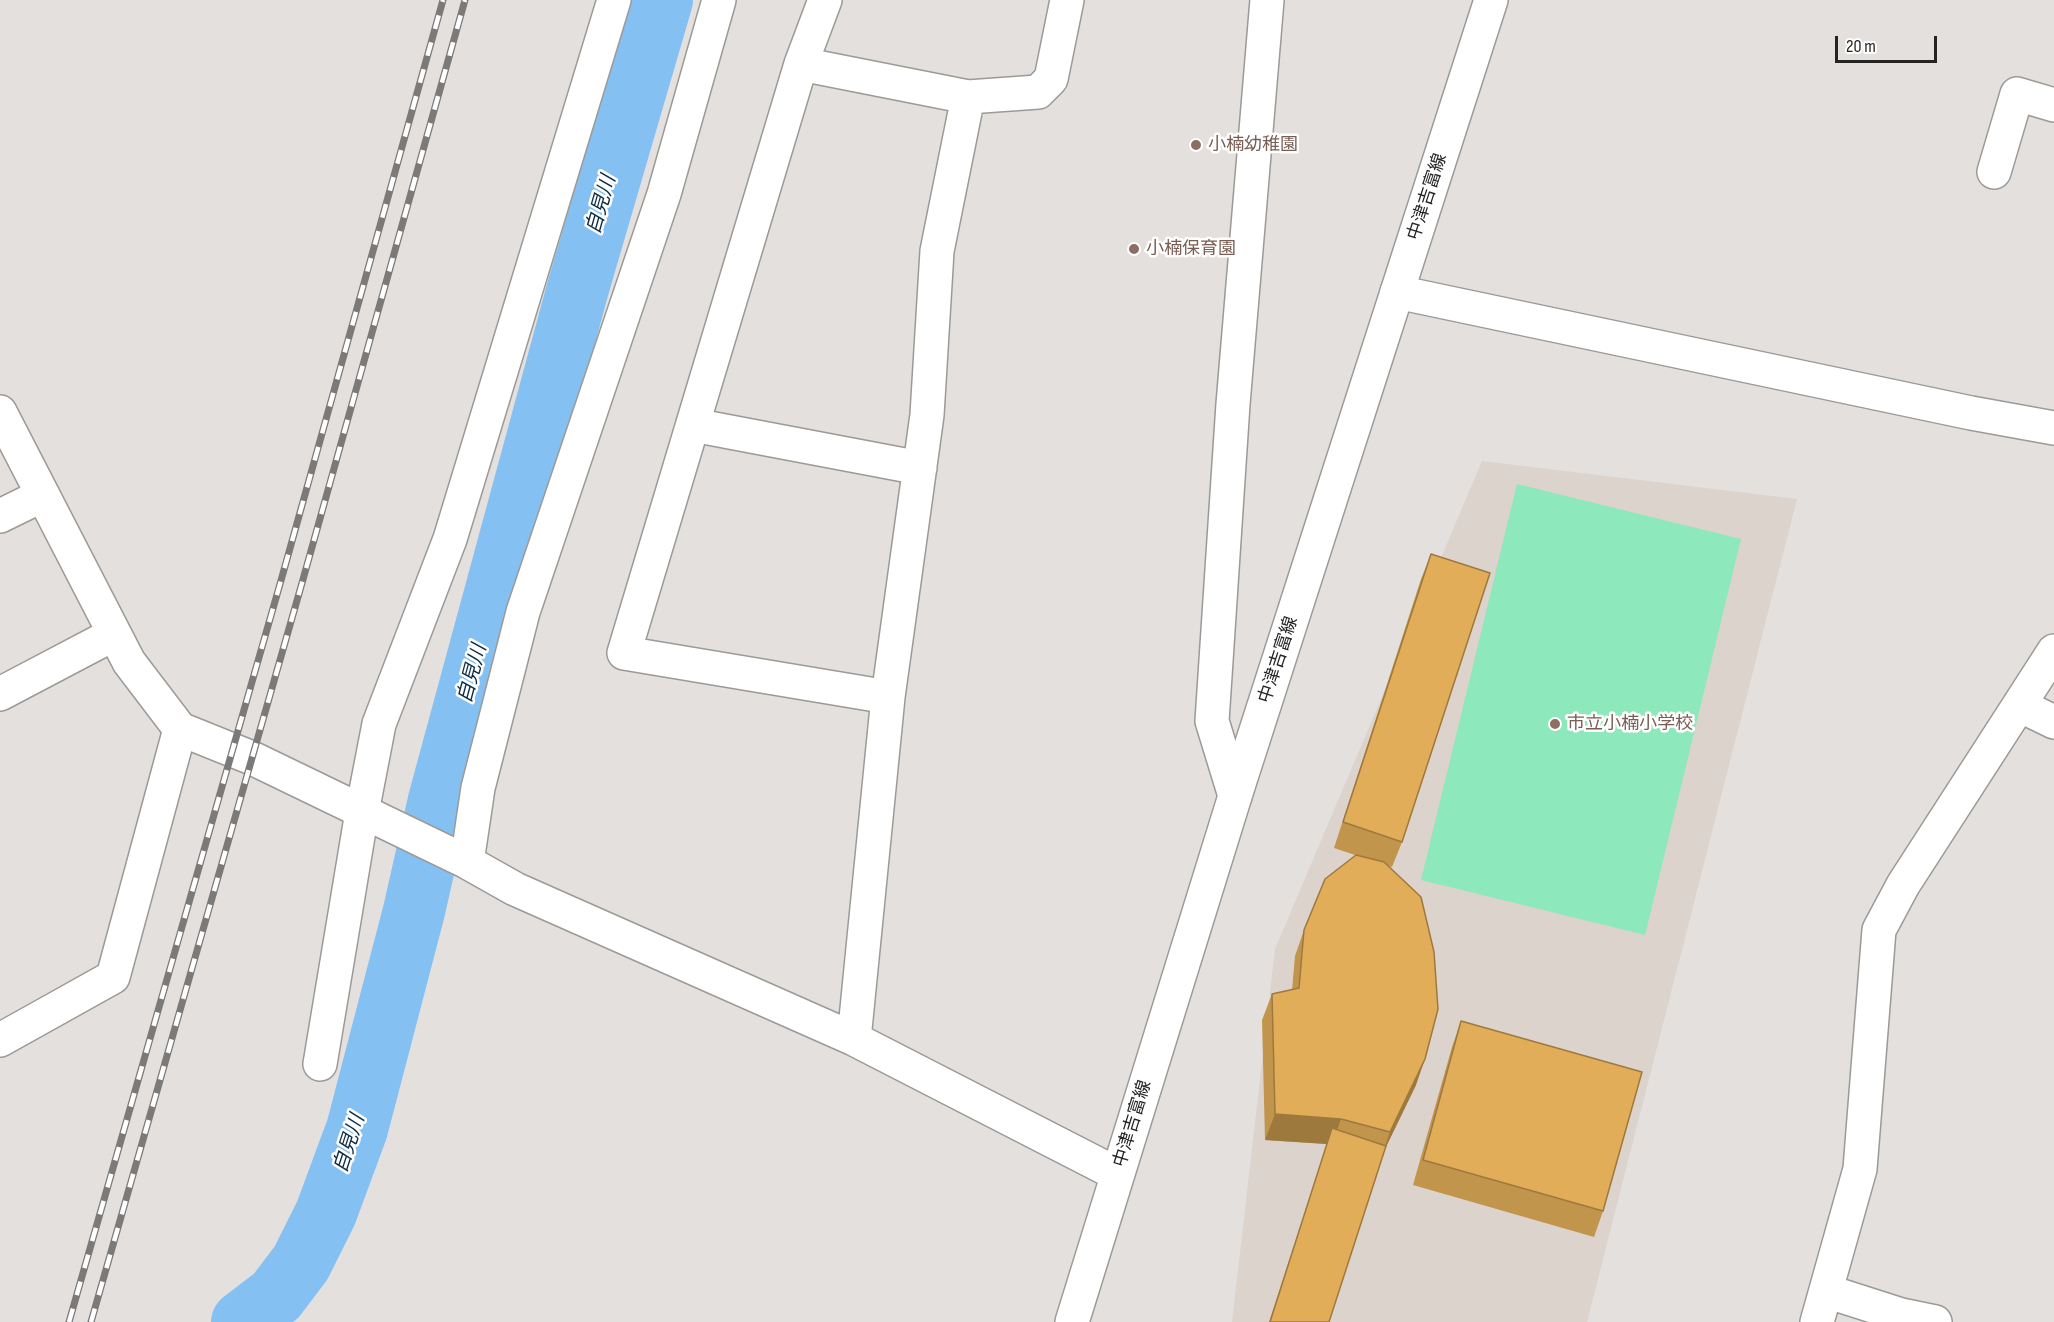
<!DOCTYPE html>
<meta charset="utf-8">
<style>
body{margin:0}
#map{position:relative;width:2054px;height:1322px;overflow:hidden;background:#e3e0de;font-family:"Sofia Sans Condensed",sans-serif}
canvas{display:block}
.scale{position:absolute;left:1835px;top:36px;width:102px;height:27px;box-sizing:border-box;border:3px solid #252423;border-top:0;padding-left:8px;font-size:18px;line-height:21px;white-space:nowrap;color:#252423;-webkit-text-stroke:4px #fff;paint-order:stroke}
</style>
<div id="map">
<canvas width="2054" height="1322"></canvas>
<div class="scale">20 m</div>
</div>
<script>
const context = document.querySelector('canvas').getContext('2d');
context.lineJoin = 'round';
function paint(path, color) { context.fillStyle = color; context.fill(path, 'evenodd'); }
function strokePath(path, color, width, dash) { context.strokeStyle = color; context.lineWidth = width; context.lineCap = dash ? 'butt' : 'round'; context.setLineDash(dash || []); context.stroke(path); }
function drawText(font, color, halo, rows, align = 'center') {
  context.font = font + ' "Sofia Sans Condensed","Noto Sans JP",sans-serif'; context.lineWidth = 5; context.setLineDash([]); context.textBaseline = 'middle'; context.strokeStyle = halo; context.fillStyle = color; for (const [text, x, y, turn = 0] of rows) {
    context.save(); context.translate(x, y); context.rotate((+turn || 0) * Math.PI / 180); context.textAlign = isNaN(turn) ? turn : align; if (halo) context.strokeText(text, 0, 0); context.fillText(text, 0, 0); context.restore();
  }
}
paint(new Path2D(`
 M1482,461l315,38 -210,823h-355l43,-373z`), '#dcd3cc');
paint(new Path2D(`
 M1517,484l224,55 -96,396 -224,-55z`), '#8de8bb');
strokePath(new Path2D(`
 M242,1322l34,-26 25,-33 25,-50 31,-84 57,-218 25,-111 139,-512 84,-288`), '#85c0f3', 62);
const minor = new Path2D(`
 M825,0l-24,64 -177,589 264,44
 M801,64l167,33 70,-5 13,-13 16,-79
 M1994,172l23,-78 37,11
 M1397,292l574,121 83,15
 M0,412l129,250 51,67 72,29 215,104 48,27 339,150 263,135
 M693,425l227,43
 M0,516l43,-21
 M0,694l114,-60
 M2019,705l35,17
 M1235,796l-23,-75 21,-317 34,-404
 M467,862l11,-74 45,-176 141,-418 55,-194
 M854,1039l34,-342 39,-282 10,-164 31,-154
 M0,1040l113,-63 67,-248
 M320,1064l42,-252 17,-88 71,-185 164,-539
 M1826,1291l75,24 34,7
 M1817,1322l43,-153 19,-239 24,-45 151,-234`);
const major = new Path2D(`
 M1072,1322l163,-526 256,-796`);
strokePath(minor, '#9c9a97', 36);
strokePath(major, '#9c9a97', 36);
strokePath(minor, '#fff', 33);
strokePath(major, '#fff', 33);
const rail = new Path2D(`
 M69,1322l213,-745 161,-577
 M91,1322l211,-739 163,-583`);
strokePath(rail, '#7c7a79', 7);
strokePath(rail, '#fff', 4.5, [14]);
paint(new Path2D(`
 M1431,554l-29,288 -10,25 -4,-1 28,219 -31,64 -56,173h-60l58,-178 -62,-4 -3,-120 10,-26 20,-4 3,-34 9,-26 57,-73 -27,-9 87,-269z
 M1461,1021l142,190 -9,26 -181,-52 39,-138z`), '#c2954c');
paint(new Path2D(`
 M1425,1059l-9,26 -35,72 9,-25z
 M1275,1114l66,5 -9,25v-16l-5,16 -62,-4z`), '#9e793e');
const building = new Path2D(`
 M1431,554l59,19 -88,269 -59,-20z
 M1356,855l28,7 37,35 13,55 4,57 -13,50 -35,73 -49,-13 -66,-5 -3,-120 27,-6 5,-58 21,-51z
 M1461,1021l181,51 -39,139 -180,-51z
 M1332,1128l54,18 -57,176h-59z`);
paint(building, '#e1ad58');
strokePath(building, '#9e793e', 1.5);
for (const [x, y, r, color] of [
 [1196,145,6,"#8d6e63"],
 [1134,249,6,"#8d6e63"],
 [1555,724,6,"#8d6e63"]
]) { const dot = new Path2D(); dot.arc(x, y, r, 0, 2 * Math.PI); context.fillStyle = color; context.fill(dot); strokePath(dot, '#fff', 2); }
drawText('18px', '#785e54', '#fff', [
 ["小楠幼稚園",1208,145],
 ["小楠保育園",1146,249],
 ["市立小楠小学校",1567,724]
], 'left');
drawText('18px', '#252423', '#fff', [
 ["中津吉富線",1428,197,-72],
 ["中津吉富線",1279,660,-72],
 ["中津吉富線",1133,1124,-73]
]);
drawText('italic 20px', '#0b2c45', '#fff', [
 ["自見川",602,205,-74],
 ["自見川",473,674,-75],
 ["自見川",350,1144,-72]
]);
</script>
